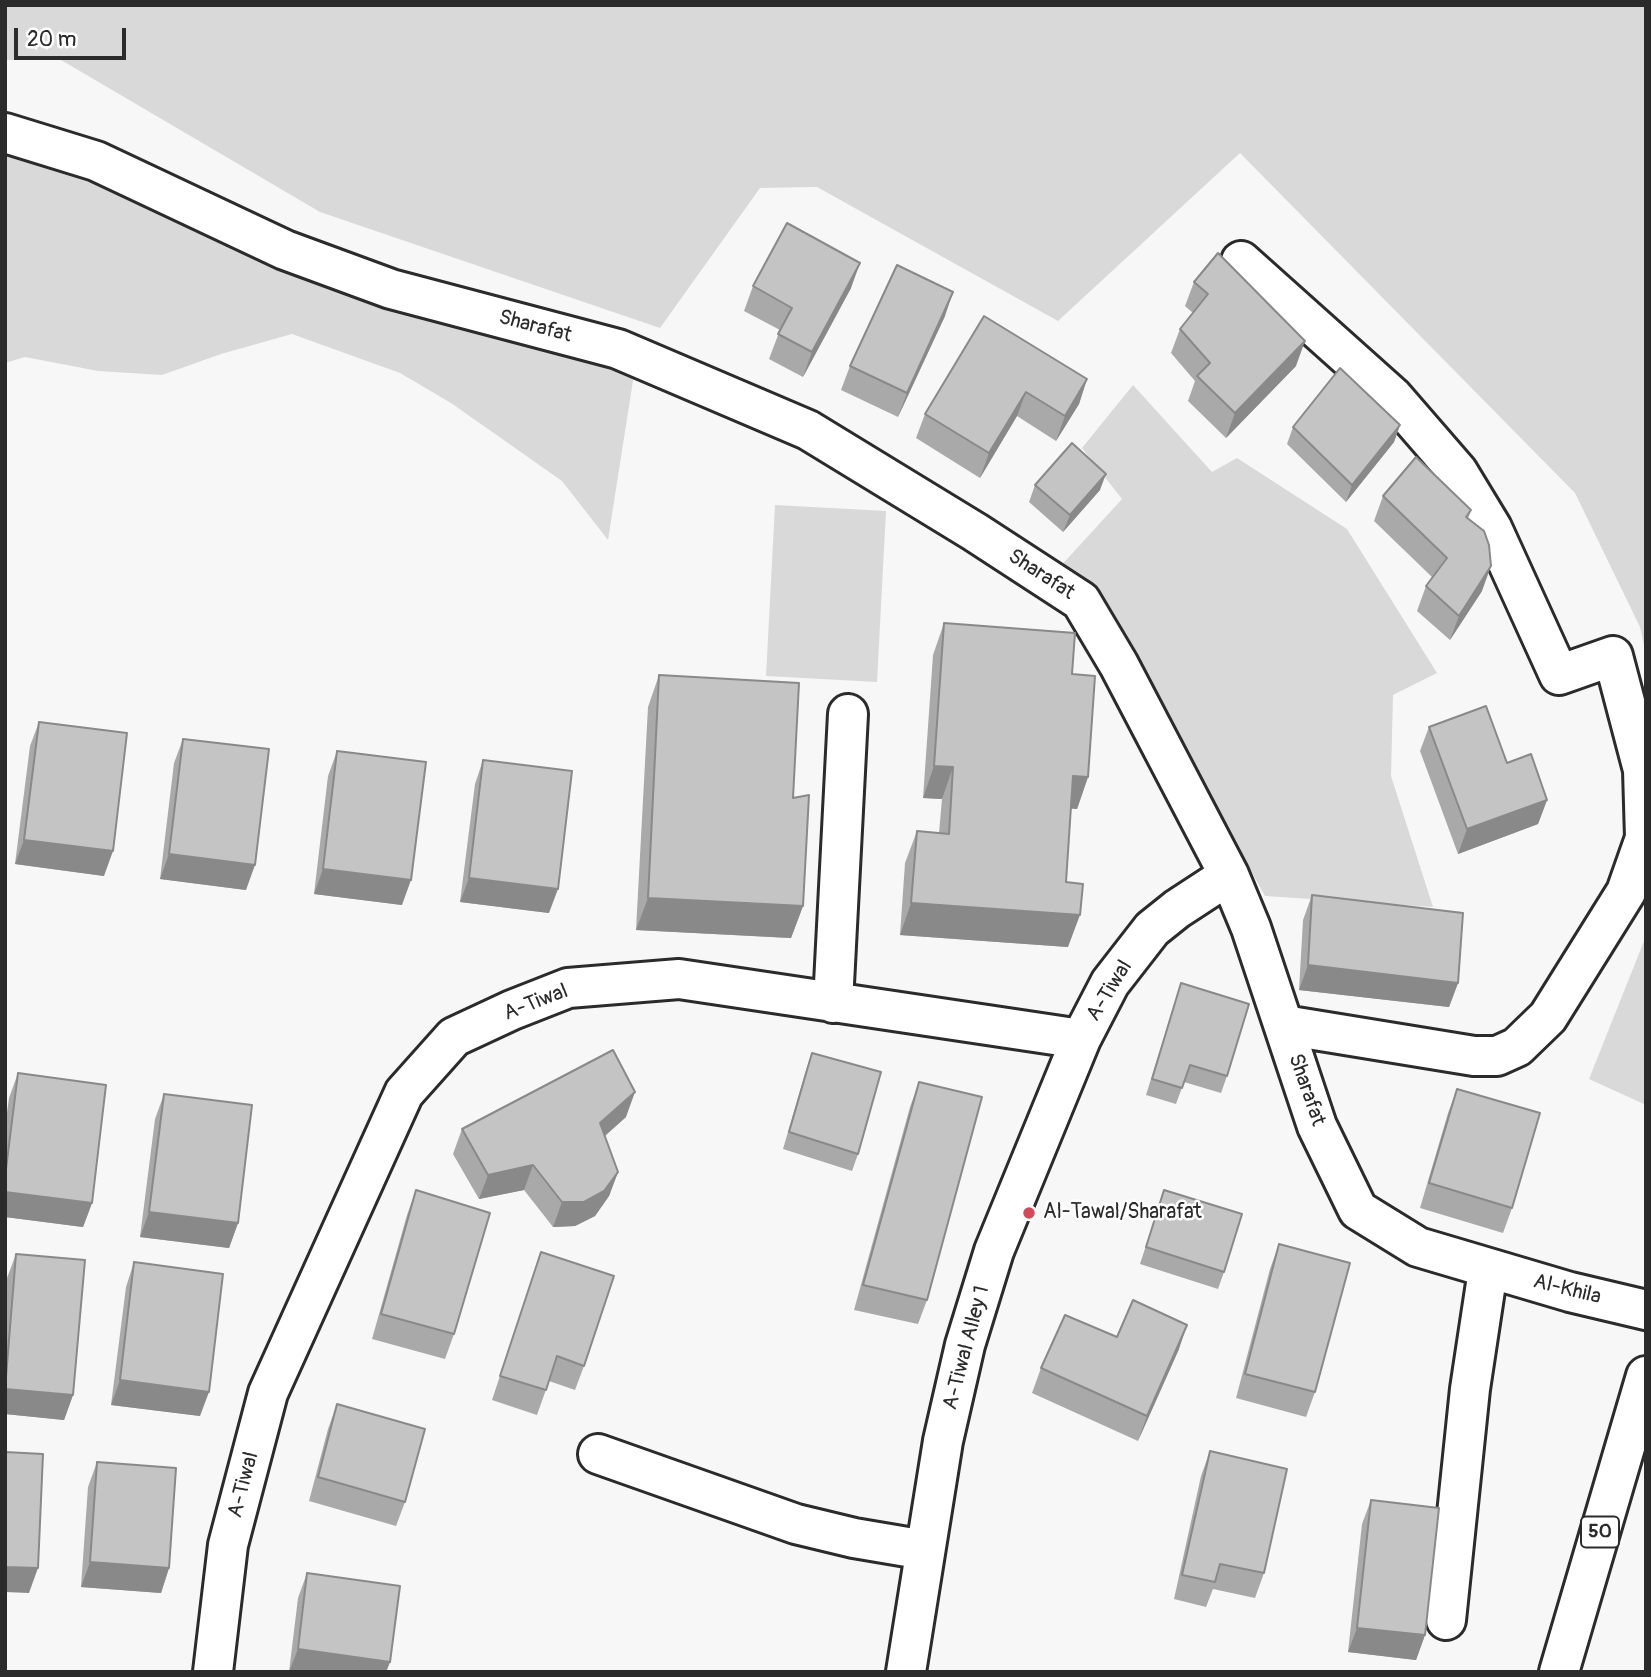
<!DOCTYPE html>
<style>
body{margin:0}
#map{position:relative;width:1651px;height:1677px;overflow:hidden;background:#f7f7f7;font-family:Pangolin,sans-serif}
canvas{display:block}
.frame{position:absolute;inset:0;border:7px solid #2b2b2b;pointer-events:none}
.scale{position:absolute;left:14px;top:28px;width:112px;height:32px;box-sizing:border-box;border:4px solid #2b2b2b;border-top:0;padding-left:9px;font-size:21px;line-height:24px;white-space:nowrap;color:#2b2b2b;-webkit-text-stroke:5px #fff;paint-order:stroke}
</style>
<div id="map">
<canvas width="1651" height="1677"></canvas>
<div class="frame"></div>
<div class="scale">20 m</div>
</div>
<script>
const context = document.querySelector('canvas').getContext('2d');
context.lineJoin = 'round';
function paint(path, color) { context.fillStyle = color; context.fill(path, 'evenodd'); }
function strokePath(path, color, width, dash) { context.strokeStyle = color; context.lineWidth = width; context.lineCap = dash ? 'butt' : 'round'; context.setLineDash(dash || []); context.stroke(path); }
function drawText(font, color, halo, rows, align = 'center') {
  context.font = font + ' Pangolin,sans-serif'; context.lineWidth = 5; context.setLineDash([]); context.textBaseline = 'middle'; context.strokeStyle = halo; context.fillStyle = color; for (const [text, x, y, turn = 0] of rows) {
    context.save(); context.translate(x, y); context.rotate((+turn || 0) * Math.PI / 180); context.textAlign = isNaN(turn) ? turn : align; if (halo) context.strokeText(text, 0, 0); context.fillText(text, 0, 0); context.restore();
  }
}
paint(new Path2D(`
 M5,5h1641v650l-6,-28 -65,-134 -335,-340 -182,168 -241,-134 -57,1 -100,140 -340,-116 -259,-152h-56z
 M5,157l67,10 565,188 -29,185 -46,-59 -111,-78 -51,-30 -108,-39 -71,20 -59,21 -64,-4 -73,-14 -20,6z
 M1133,385l79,87 25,-14 110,71 90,144 -44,22 -2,81 42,131 -168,-11 -152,-273 -55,-54 64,-70 -40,-51z
 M775,505l111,6 -9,171 -111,-6z
 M1646,936v169l-57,-26z`), '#d9d9d9');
const minor = new Path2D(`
 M5,133l91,28 189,89 106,39 227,60 190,81 167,102 106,69 38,64 110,210 22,53 66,198 41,84 60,37 152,45 76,18
 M1241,261l152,136 65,75 34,56 67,147 54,-19 30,114 2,68 -19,54 -78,125 -31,30 -20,9h-23l-190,-31
 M833,1003l15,-289
 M598,1454l198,70 58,14 71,12
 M1446,1620l24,-231 18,-119
 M213,1672l15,-127 40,-152 136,-300 50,-56 58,-27 56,-22 111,-9 402,60
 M906,1672l37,-231 22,-96 29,-94 87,-212 29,-56 42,-54 25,-20 52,-34`);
const highway = new Path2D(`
 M1559,1672l87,-296`);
strokePath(minor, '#2b2b2b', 44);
strokePath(highway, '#2b2b2b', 44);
strokePath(minor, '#fff', 38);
strokePath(highway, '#fff', 38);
paint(new Path2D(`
 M1194,282l102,84 -70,72 -38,-37 7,-20 -24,-28 9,-24 13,-16 -8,-7z
 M753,286l98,2 -48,89 -34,-18 11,-29 -36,-19z
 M945,316l-47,101 -57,-27 9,-24z
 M1087,379l-8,25 -23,37 -39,-25 -37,62 -64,-40 9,-24z
 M1400,425l-6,17 -48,60 -59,-58 6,-17z
 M1035,485l65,5 -37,42 -34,-30z
 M1383,496l88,14 -3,9 14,72 -32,49 -33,-29 9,-25 6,-9 -58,-56z
 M944,623l128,51 16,103 -11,32 -6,-1 -5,74 2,65 -168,-12 5,-72 12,-32 22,2 3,-34 -19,-1 10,-143z
 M659,675l134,123 10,108 -12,32 -155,-8 12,-223z
 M39,722l65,154 -89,-12 15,-118z
 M1429,727l78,36 40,37 -9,24 -80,30 -38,-103z
 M183,739l63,151 -86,-11 14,-116z
 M337,751l65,154 -88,-11 14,-118z
 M483,760l66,153 -89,-11 15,-118z
 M1312,895l146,88 -9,24 -150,-17 4,-70z
 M1181,983l46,93 -6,17 -37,-11 -8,22 -30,-9z
 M812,1053l46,101 -6,17 -69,-22 23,-79z
 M18,1073l74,130 -9,24 -78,-10v-90l4,-29z
 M919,1082l8,218 -9,24 -64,-14 56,-203z
 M1457,1089l55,119 -9,25 -83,-25 28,-95z
 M164,1094l74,129 -9,25 -89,-11 15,-118z
 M626,1117l-21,19 13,36 -9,24 -14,20 -20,10 -22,1 -29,-37 -45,9 -26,-45 9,-25z
 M416,1190l38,144 -9,25 -73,-20 35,-124z
 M1164,1190l60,82 -6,17 -78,-25z
 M1279,1244l36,148 -9,25 -70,-19 34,-129z
 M541,1252l43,114 -9,24 -26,-9 -12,34 -45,-15z
 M16,1254l57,141 -9,25 -59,-6v-115l2,-21z
 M134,1262l66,154 -89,-11 15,-118z
 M1179,1349l-41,92 -106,-48 9,-25z
 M337,1404l68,98 -9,24 -87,-25 19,-72z
 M1210,1451l54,122 -9,25 -42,-9 -7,18 -32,-8 27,-123z
 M97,1462l72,106 -8,25 -80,-6 7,-100z
 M1371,1500l54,135 -9,25 -68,-8 14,-128z
 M307,1573l83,89 -4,10h-97l9,-74z`), '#a9a9a9');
paint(new Path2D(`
 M860,263l-9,25 -48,89 9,-25z
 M953,292l-8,24 -47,101 9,-24z
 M1305,341l-9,25 -70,72 9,-25z
 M1087,379l-8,25 -23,37 9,-25z
 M1026,392l-9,24 -37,62 9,-25z
 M1400,425l-6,17 -48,60 6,-17z
 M1106,474l-6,16 -37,42 7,-17z
 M1491,566l-9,25 -32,49 9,-24z
 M934,766l19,1 -11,32 -19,-1z
 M1073,776l15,1 -11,32 -15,-1z
 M1547,800l-9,24 -80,30 9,-25z
 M24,840l89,11 -9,25 -89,-12z
 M169,854l86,11 -9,25 -86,-11z
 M323,869l88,11 -9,25 -88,-11z
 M469,878l89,11 -9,24 -89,-11z
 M648,898l155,8 -12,32 -155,-8z
 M911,903l169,12 -12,32 -168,-12z
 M1308,965l150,18 -9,24 -150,-17z
 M635,1092l-9,25 -35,31 9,-25z
 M533,1165l-9,25 -45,9 9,-24z
 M618,1172l-9,24 -14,20 -20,10 -22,1 9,-25z
 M5,1192l87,11 -9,24 -78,-10z
 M149,1212l89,11 -9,25 -89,-11z
 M1187,1325l-8,24 -41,92 9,-25z
 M120,1380l89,12 -9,24 -89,-11z
 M5,1389l68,6 -9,25 -59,-6z
 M90,1562l79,6 -8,25 -80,-6z
 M5,1567l33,1 -9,25 -24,-1z
 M1357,1628l68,7 -9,25 -68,-8z
 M298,1649l92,13 -4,10h-97z`), '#898989');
const building = new Path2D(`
 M787,223l73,40 -48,89 -34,-18 14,-26 -39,-22z
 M1218,253l87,88 -70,72 -38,-37 13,-13 -30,-34 28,-35 -14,-12z
 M897,265l56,27 -46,101 -57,-27z
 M984,316l103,63 -22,37 -39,-24 -37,61 -64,-39z
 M1340,368l60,57 -48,60 -59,-58z
 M1072,443l34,31 -36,41 -35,-30z
 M1416,457l55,53 -5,7 18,14 5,14 2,21 -32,50 -33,-30 21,-28 -64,-62z
 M944,623l131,10 -3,41 23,2 -7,101 -15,-1 -7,106 17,2 -3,31 -169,-12 6,-72 32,3 4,-67 -19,-1z
 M659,675l140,8 -6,115 16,-3 -6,111 -155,-8z
 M1486,706l21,57 24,-9 16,46 -80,29 -38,-102z
 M39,722l88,11 -14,118 -89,-11z
 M183,739l86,10 -14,116 -86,-11z
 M337,751l89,11 -15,118 -88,-11z
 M483,760l89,11 -14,118 -89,-11z
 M1312,895l151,18 -5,70 -150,-18z
 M1181,983l68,21 -22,72 -37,-11 -8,23 -30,-9z
 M613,1050l22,42 -35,31 18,49 -14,19 -20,11h-22l-29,-37 -45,10 -26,-46z
 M812,1053l69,19 -23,82 -69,-22z
 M18,1073l88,12 -14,118 -87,-11v-15z
 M919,1082l63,15 -55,203 -64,-15z
 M1457,1089l83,24 -28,95 -83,-25z
 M164,1094l88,11 -14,118 -89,-11z
 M416,1190l74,23 -36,121 -73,-20z
 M1164,1190l78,24 -18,58 -78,-25z
 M1279,1244l71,19 -35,129 -70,-18z
 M541,1252l73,24 -30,90 -27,-10 -11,34 -46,-14z
 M16,1254l69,6 -12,135 -68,-6z
 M134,1262l89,12 -14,118 -89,-12z
 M1133,1300l54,25 -40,91 -106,-48 24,-53 52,22z
 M337,1404l88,25 -20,73 -87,-25z
 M1210,1451l77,18 -23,104 -44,-9 -5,18 -33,-7z
 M5,1452l38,2 -5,114 -33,-1z
 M97,1462l79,6 -7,100 -79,-6z
 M1371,1500l68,8 -14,127 -68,-7z
 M307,1573l93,13 -10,76 -92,-13z`);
paint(building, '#c4c4c4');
strokePath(building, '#898989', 2);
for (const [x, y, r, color] of [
 [1029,1213,7,"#d1495b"]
]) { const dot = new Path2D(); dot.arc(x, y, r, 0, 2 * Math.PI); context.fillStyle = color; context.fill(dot); strokePath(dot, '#fff', 2.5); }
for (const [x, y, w] of [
 [1600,1532,38]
]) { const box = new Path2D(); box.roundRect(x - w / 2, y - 15.5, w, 31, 5); context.fillStyle = '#fff'; context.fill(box); strokePath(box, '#2b2b2b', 2); }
drawText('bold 19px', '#2b2b2b', null, [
 ["50",1600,1532]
]);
drawText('21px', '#2b2b2b', '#fff', [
 ["Sharafat",535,327,15],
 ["Sharafat",1041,575,33],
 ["A-Tiwal",1110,991,-58],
 ["A-Tiwal",536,1003,-21],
 ["Sharafat",1306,1090,71],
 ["Al-Khila",1567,1290,14],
 ["A-Tiwal Alley 1",967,1348,-75],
 ["A-Tiwal",244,1485,-75]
]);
drawText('21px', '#2b2b2b', '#fff', [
 ["Al-Tawal/Sharafat",1043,1213]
], 'left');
</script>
